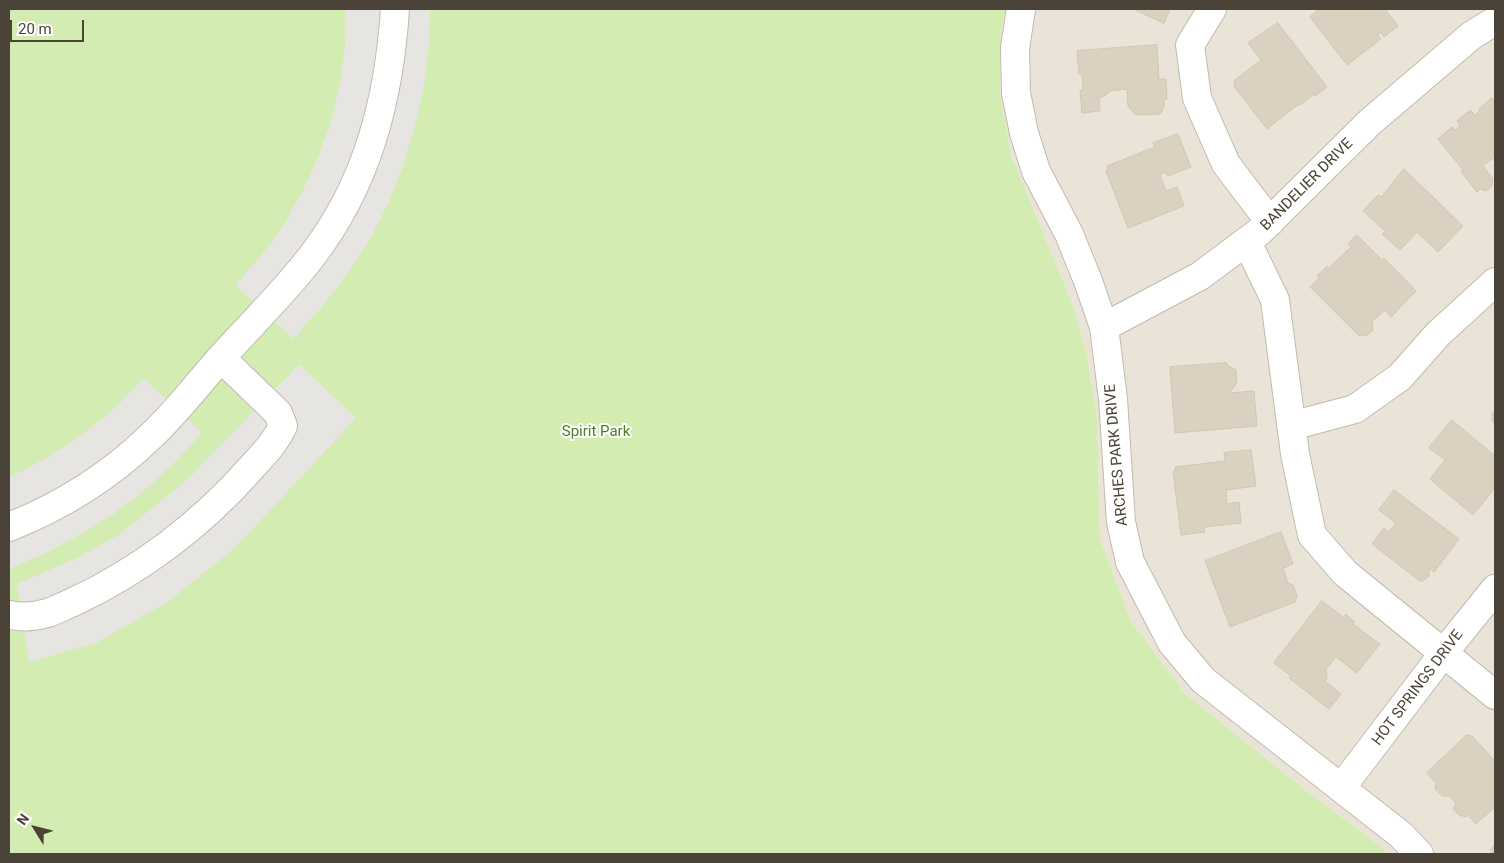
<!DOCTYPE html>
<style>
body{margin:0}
#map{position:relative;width:1504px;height:863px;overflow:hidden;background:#f6f2ea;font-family:Roboto,sans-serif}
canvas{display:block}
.frame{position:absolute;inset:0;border:10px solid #4b4337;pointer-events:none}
.north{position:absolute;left:10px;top:803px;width:50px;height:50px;-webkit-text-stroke:4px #fff;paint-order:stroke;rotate:306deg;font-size:14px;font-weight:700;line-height:20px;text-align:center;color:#4b4337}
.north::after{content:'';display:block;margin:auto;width:18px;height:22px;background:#4b4337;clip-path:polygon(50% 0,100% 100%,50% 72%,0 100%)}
.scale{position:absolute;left:10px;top:20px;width:74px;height:22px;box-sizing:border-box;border:2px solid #4b4337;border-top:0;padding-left:6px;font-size:15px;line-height:18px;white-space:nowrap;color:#4b4337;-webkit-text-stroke:4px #fff;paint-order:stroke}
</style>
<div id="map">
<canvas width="1504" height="863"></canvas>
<div class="frame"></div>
<div class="north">N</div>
<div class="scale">20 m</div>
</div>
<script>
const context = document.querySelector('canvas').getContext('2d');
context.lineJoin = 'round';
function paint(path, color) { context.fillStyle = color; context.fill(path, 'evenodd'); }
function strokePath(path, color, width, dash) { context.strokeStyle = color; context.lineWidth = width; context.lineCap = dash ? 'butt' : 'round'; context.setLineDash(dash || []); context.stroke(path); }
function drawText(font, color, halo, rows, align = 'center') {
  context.font = font + ' Roboto,sans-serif'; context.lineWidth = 4; context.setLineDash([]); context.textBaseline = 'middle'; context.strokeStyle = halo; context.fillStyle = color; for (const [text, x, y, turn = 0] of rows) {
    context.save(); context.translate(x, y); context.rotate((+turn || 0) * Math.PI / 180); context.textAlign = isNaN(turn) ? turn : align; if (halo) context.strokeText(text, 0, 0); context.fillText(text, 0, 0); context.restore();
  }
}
paint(new Path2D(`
 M1006,9h489v845h-108l-8,-9 -65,-48 -130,-104 -53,-72 -31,-81 -3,-124 -9,-55 -13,-50 -64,-156 -11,-62 1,-63z`), '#eae4d8');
paint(new Path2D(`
 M9,9h997l-5,21 -1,63 11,62 64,156 13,50 9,55 3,124 31,81 53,72 130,104 65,48 8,9h-1378z`), '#d3ecb1');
paint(new Path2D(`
 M346,9h84l-1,36 -5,41 -9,40 -12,40 -15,38 -19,37 -23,35 -25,32 -28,31 -58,-54 25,-28 23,-31 21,-38 14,-31 13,-36 9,-37 5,-38z
 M299,364l57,54 -123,132 -67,53 -70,40 -67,19 -12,-78 58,-25 45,-25 67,-54z
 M144,378l58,55 -28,30 -29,27 -33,25 -34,21 -36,19 -33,14v-92l23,-11 31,-18 29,-21 27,-23z`), '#e7e5e2');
const building = new Path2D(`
 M1134,9h36l-6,14z
 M1320,9h65l13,17 -14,11 -3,-5 -4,3 4,4 -34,26 -37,-48z
 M1278,23l49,64 -12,9 -1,-2 -14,11 -1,-1 -32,25 -33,-43 1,-6 26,-20 -13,-17z
 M1157,45l2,34h7l1,20h-3v8l-4,7 -24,1 -8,-9 -1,-17 -17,2 -4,4 -7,3 1,13 -18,2 -2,-23h3l-1,-16h-3l-2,-23z
 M1492,98l3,4v57l-1,-2 -11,9 10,13 -1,7 -6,5 -6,-2 -3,3 -16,-20 2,-2 -25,-31 14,-12 3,3 5,-4 -3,-5 13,-11 5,5 5,-5 -1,-1z
 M1178,134l13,33 -23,9 -2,-4 -6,3 6,16 11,-4 7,19 -56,22 -22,-57 2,-1 -1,-4 48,-19 -2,-4z
 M1404,169l59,57 -25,26 -21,-20 -17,18 -18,-16 3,-3 -22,-20 15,-16 3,2z
 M1357,235l25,25 2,-2 32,33 -25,26 -6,-7 -13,12 1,8 -6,5 -8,1 -49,-49 9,-9 -2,-2 10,-10 2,2 22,-21 -3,-3z
 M1227,363v2l9,5 1,13 -8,10 25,-2 3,35 -82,7 -5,-66z
 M1495,411v13l-3,-4v-6z
 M1452,420l43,36v32l-22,27 -43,-36 15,-19 -16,-12z
 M1251,450l5,36 -30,4 1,14 12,-2 2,21 -37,4 1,5 -24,3 -8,-63 2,-1v-4l50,-6 -1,-8z
 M1394,490l65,49 -25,33 -5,-4v8l-7,5h-2l-48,-37 12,-16 5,4 7,-9 -17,-13z
 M1281,532l12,32 -10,4 5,15 5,2 4,11 -2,6 -65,25 -25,-66z
 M1322,601l21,16 3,-3 9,8 -2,2 27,20 -23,29 -21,-16 -10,12 1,9 -2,3 16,13 -12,15 -40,-31 2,-2 -17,-13z
 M1467,735l5,1 22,24 1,-1v48l-19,17 -8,-9 -2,2 -7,-2 -6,-6 3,-6 -6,-7h-8l-7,-7 1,-6 -9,-10z
 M1495,846v8h-2l-3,-4z`);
paint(building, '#dbd1c1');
strokePath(building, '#d4c6b1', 1);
const minor = new Path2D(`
 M1021,9l-6,39 1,45 8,40 12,38 33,63 19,47 16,46 9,72 8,123 9,40 42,81 31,37 198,155 18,19
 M1212,9l-22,36 7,53 29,66 44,58
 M1247,242l28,58 20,154 17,81 33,38 150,122
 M1104,327l96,-51 59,-44 111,-110 102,-87 23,-14
 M1291,426l64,-17 45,-32 38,-43 57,-52
 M9,527c53,-21 101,-51 142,-91 25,-23 46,-51 68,-76 31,-35 65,-67 93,-104 56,-73 77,-157 83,-247
 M9,615c12,2 26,2 38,-2 8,-2 16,-7 24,-10 68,-31 131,-79 180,-135 12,-13 24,-25 32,-42l-5,-13 -57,-55
 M1341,788l108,-142 46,-57`);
strokePath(minor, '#c2baac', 30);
strokePath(minor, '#fff', 28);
drawText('15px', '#4b4337', '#fff', [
 ["BANDELIER DRIVE",1307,185,-45],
 ["ARCHES PARK DRIVE",1117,455,-95],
 ["HOT SPRINGS DRIVE",1418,688,-53]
]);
drawText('15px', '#4a8125', '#fff', [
 ["Spirit Park",596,432]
]);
</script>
